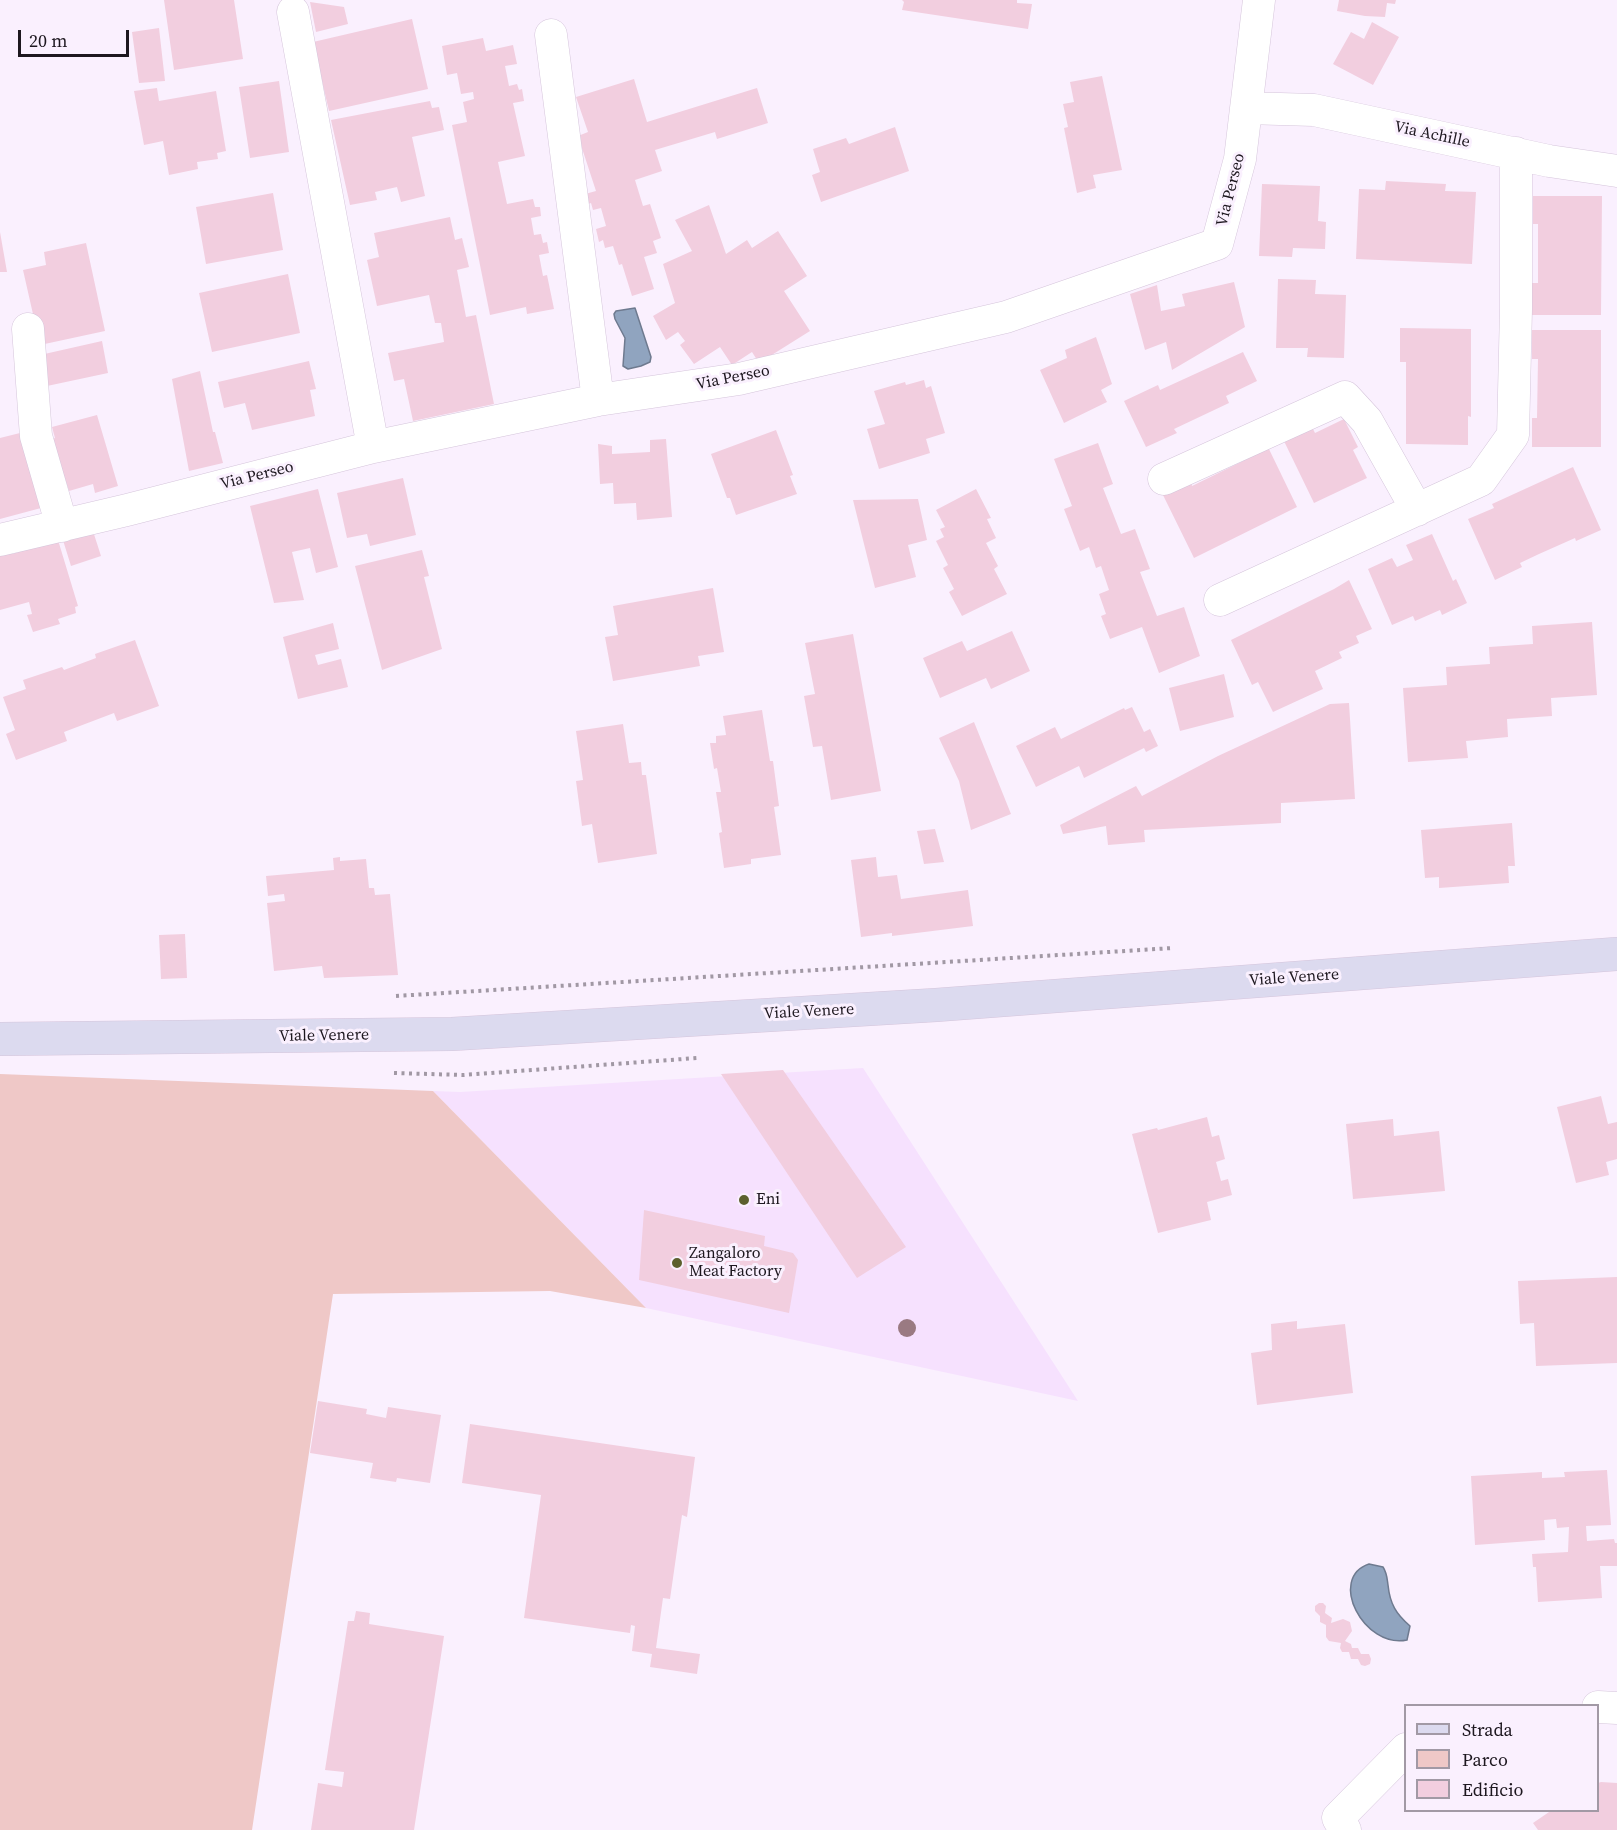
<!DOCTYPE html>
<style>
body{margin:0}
#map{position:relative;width:1617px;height:1830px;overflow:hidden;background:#faf0fe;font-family:"Source Serif 4",serif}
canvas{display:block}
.legend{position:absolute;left:1404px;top:1704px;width:195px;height:108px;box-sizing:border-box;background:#faf0fe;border:2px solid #a299a5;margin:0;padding:8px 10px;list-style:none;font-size:18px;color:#1d171f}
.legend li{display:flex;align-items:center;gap:12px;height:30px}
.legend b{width:30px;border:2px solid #a299a5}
.scale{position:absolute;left:18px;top:30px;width:111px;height:27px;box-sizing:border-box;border:3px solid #1d171f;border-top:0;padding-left:8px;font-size:18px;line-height:21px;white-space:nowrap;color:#1d171f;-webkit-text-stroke:4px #faf0fe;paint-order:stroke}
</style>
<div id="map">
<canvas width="1617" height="1830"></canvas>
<ul class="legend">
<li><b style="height:8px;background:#dcdaef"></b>Strada</li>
<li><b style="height:16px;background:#efc8c7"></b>Parco</li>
<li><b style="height:16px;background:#f2cedf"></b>Edificio</li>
</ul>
<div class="scale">20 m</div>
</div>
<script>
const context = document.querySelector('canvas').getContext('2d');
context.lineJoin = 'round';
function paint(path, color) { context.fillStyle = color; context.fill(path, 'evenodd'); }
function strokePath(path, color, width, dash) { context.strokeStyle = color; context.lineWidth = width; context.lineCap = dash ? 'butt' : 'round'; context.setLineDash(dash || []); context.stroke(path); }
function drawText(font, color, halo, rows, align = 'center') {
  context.font = font + ' "Source Serif 4",serif'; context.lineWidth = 6; context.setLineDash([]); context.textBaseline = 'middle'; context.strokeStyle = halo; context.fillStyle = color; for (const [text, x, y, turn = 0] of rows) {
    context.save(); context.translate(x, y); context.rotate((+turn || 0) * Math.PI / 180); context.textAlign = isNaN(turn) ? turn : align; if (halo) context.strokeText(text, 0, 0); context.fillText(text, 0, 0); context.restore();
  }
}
paint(new Path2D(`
 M863,1068l215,333 -432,-93 -213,-217 27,1z`), '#f6e1fe');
paint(new Path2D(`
 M0,1074l433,17 213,217 -96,-17 -217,3 -81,536h-252z`), '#efc8c7');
const water = new Path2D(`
 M635,308l16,49 -1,5 -9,4 -13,3 -5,-3 2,-28 -10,-19 -1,-5 2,-3z
 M1369,1564l14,3c4,6 4,11 5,18 2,19 8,29 22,41l-3,14c-43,9 -80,-62 -38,-76z`);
paint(water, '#90a4bf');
strokePath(water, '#6e7a8f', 1.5);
paint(new Path2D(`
 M164,0h70l9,59 -69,11z
 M902,0h115v3l15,1 -4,25 -126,-19 2,-8z
 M1339,0h57l-1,4 -8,-1 -2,14 -20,-1 -28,-5z
 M310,2l34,5 4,17 -32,8z
 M412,19l16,70 -99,22 -16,-69z
 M1372,22l27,15 -26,48 -40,-21 18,-32 13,7z
 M159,28l6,53 -26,2 -7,-51z
 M483,38l3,13 27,-6 4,19 -12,2 4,20 8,-2 2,6 3,-1 2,12 -11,2 12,53 -27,6 9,42 26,-5 2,8h5l1,9 -10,2 3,17 7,-1 2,9 4,-1 2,11 -10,2 4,21 4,-1 7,34 -27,5 -1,-7 -36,8 -38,-190 15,-3 -4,-20 11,-3 -1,-7 -12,2 -4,-21 -10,2 -5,-29z
 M1102,76l20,94 -29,5 3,13 -19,5 -13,-65 4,-1 -5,-23 11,-2 -4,-20z
 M634,79l13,43 110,-34 11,35 -51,16 -2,-7 -60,18 7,21 -27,9 8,26 7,-2 11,34 -8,3 4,12 -13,4 10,32 -22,7 -10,-32 -3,1 -6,-19 -8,2 -2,-8 -4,2 -3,-13 10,-3 -5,-18 -8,2 -2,-7 -3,1 -3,-10 11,-3 -18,-55 10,-4 -12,-35z
 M279,81l10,71 -39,6 -11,-71z
 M157,88l2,13 57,-10 10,60 -9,2 1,6 -21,3 1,7 -29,6 -6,-34 -19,4 -10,-54z
 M430,101l2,7 7,-1 5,23 -32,7 13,59 -24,6 -4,-15 -22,5 2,8 -27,5 -19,-85z
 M895,127l14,44 -88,31 -9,-27 8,-3 -7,-23 33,-11 3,6z
 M1386,181l60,3 -1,7 31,1 -4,72 -116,-5 3,-70 26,1z
 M1262,184l58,2 -2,35 8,1 -1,27 -32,-1 -1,9 -33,-1z
 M273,193l10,57 -77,14 -10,-57z
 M1533,196h69l-1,119h-69v-32h6v-59h-5z
 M709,205l17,49 21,-14 5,8 26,-17 29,45 -23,15 26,40 -51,32 -7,-11 -20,13 -12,-18 -26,17 -14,-19 5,-4 -7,-9 -12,8 -13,-24 22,-13 -12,-39 29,-13 -17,-31z
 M450,217l5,23 7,-2 7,29 -12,3 9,47 10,-2 18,89 -81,17 -9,-42 -10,2 -6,-28 56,-11 -3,-19h-6l-6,-28 -52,11 -10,-46 12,-3 -5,-24z
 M0,232l7,40h-7z
 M86,243l19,88 -65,14 -17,-75 23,-5 -2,-13z
 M288,274l12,59 -88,19 -13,-59z
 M1278,279l38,1 -1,14 31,1 -2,63 -37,-1 1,-9h-32z
 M1234,282l11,45 -73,43 -6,-28 -21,8 -15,-56 27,-9 4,26 24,-5 -3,-12z
 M1400,328l71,1v88l-3,-1v29l-62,-1v-82h-6z
 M1532,330h69v117h-69v-29h5l1,-59h-6z
 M1096,337l16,47 -11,6 6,12 -43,21 -24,-53 27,-12 -2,-8z
 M102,341l6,32 -61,13 -7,-31z
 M1243,352l14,29 -31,15 3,7 -55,26 3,4 -31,14 -22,-46 34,-16 2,5z
 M309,361l7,28 -6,1 5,26 -63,14 -7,-27 -21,5 -6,-26z
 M200,371l13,61h2l8,31 -34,8 -17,-92z
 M924,380l2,8 5,-2 14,47 -19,6 4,14 -51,16 -12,-40 18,-5 -11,-33 31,-9 1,3z
 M97,415l21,71 -23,7 -2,-9 -24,7 -17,-52 3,-1 -3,-11z
 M1344,419l14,28 -5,3 14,28 -53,25 -31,-64 28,-14 4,8z
 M776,430l17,45 -3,1 7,18 -61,21 -6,-17h-3l-16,-44z
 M20,433l21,75 -41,11v-81z
 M666,439l6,78 -35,3 -1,-17 -22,1 -1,-21 -13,1 -2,-40 14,2v8l38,-2v-12z
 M1098,443l15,41 -10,4 18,46 14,-5 15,40 -10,3 17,44 27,-9 16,49 -41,17 -17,-46 -32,12 -9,-23 5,-2 -7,-20 10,-4 -8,-24 -5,2 -7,-21 -9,4 -16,-42 8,-3 -18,-47z
 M1267,445l30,62 -103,51 -31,-63 28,-13 1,4 51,-25 -2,-4z
 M1573,467l28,63 -25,11 -1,-3 -36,16 -19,9 2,4 -27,13 -27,-61 26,-11 -2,-4z
 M403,478l13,57 -46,11 -3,-12 -20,4 -10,-45z
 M318,489l20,78 -22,6 -6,-25 -18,4 12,48 -30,3 -24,-97z
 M976,489l15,29 -4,1 9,19 -10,5 12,23 -4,3 13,25 -45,22 -13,-24 5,-3 -11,-21 5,-3 -12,-24 8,-4 -4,-8 5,-2 -9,-17z
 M918,499l9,41 -19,5 8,32 -41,11 -22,-88z
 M92,528l9,28 -30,10 -9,-29z
 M1432,534l21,47 3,-2 11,24 -25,12 -2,-5 -25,11 -2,-5 -21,9 -24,-56 24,-11 5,9 16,-7 -7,-15z
 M58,540l20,66 -3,1 1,6 -18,6 2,5 -27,8 -6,-17 5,-1 -3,-12 -29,8v-58l11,-3 1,5z
 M422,550l7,26 -5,1 18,72 -60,21 -27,-104z
 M1349,580l23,49 -16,7 3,7 -20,9 3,6 -27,13 8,18 -50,23 -15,-30 -6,3 -21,-45 103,-51z
 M713,588l11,64 -26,4 2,10 -87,15 -8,-44 13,-2 -5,-29z
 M1592,622l5,73 -46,3 1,18 -45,3 1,18 -42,4 2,17 -60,4 -5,-74 44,-3 -1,-18 44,-3 -1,-17 44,-3 -1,-18z
 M333,623l6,26 -24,6 3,10 23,-6 7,28 -50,12 -15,-62z
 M1012,631l18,40 -39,18 -5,-11 -46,20 -17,-40 39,-17 5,10z
 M853,634l28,157 -50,9 -9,-54 -9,1 -9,-51 11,-2 -10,-51z
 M135,640l24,66 -42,15 -3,-8 -50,19 3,9 -51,19 -10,-26 9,-4 -12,-33 23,-8 -3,-9 39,-13 2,3 32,-12 -1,-4z
 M1224,674l10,43 -54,14 -11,-43z
 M1349,703l6,96 -74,4v20l-137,7 1,12 -37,3 -2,-19 -43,8 -3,-9 76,-39 6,10 76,-40 112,-52z
 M1132,707l12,25 6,-3 8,17 -12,6 -2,-4 -60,30 -5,-12 -43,21 -20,-41 39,-19 6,12 63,-31 1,2z
 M762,710l8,51h3l6,45 -5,1 7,48 -30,4v5l-27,4 -5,-35 3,-1 -6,-40h5l-4,-24 -3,1 -4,-26h6v-7l10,-1 -3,-19z
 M974,722l37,92 -40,16 -12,-49 -20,-43z
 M623,724l6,39 12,-1 1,13h4l11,79 -59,9 -6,-39 -10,2 -6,-45 7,-1 -7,-49z
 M1512,823l3,43h-7l1,17 -70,5v-11l-14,1 -4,-48z
 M935,829l9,33 -20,2 -7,-33z
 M340,857v4l26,-2 3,29h5l1,7 15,-1 8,81 -74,3 -2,-12 -48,5 -7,-68 18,-2 -1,-7 -16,2 -2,-20 68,-6 -1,-12z
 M876,857l2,20 19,-2 4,24 67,-9 5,36 -81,10v-3l-31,4 -10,-77z
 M185,934l2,44 -26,1 -2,-44z
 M783,1070l123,177 -49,31 -136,-204z
 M1601,1096l7,28 9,-2v37l-11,3 3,13 -33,8 -19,-76z
 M1207,1117l5,20 7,-2 6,24 -9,3 5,19 7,-2 4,16 -25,7 4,18 -53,13 -26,-99 25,-6 1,2z
 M1393,1119l1,17 45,-5 6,60 -92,8 -7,-75z
 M644,1210l121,26 -1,10 29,7 5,7 -9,53 -150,-33z
 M1617,1277v86l-81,3 -2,-43 -14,1 -2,-43z
 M1297,1321v8l48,-5 8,69 -96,12 -6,-52 21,-3 -1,-26z
 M318,1401l49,8 -1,5 20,4 2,-11 53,8 -11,68 -33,-5 -1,4 -26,-4 3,-15 -63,-10z
 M470,1424l225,33 -8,60 -5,-2 -12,84 -7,-1 -7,50 44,6 -3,20 -47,-7 2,-13 -20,-3 3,-25 -4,-1 -1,8 -106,-15 17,-123 -79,-12z
 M1607,1470l4,55 -25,1 1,15 27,-2 1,4h2v23h-17l2,32 -64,4 -2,-35h-3l-1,-13 36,-2 1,-25 -12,1 -1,-9 -12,1 1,20 -70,5 -4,-69 71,-4v6l23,-1 -1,-5z
 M1319,1603h4l3,3 -1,7 7,5 -1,5 12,-4 7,3 2,9 -7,10 6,3 1,4h6l3,6h8l2,5 -1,5 -5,2 -4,-1 -3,-6h-7l-2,-7h-7l-2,-4 1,-5 -12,-2 -3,-4v-12l-6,-3v-6l-5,-5v-5z
 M356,1611l14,2 -1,11 75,12 -30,194h-103l7,-47 24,4 2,-15 -19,-2 23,-149h6z
 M1601,1782l16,1v47h-79l-5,-7 19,-13h46v-27z`), '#f2cedf');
const street = new Path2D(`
 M293,12l80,435
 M551,35l47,365
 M1246,108l68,2 235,51 68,10
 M28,329l8,107 26,90
 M1164,479l181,-82 22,24 50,89
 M0,540l127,-30 246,-63 225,-47 141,-21 267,-62 211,-73 23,-85 19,-159
 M1220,600l261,-120 32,-45 3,-126v-156
 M1598,1707l19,1
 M1345,1830l-7,-12 68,-69`);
const secondary = new Path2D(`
 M0,1039l452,-5 484,-29 681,-51`);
strokePath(street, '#d5c5db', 33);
strokePath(secondary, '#d5c5db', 34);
strokePath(new Path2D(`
 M396,996l777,-48
 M394,1073l69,2 234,-17`), '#a198a4', 4, [3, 4.5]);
strokePath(street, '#fff', 32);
strokePath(secondary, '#dcdaef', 33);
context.fillStyle = '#9a7a82';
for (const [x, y] of [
 [907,1328]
]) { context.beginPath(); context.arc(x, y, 9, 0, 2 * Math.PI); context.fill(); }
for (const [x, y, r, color] of [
 [744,1200,6,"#5c602e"],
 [677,1263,6,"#5c602e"]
]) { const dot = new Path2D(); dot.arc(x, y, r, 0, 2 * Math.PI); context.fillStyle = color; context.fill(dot); strokePath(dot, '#faf0fe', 2); }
drawText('16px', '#1d171f', '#faf0fe', [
 ["Via Achille",1432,135,12],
 ["Via Perseo",1231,190,-76],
 ["Via Perseo",733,378,-11],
 ["Via Perseo",257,476,-14],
 ["Viale Venere",1294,978,-4],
 ["Viale Venere",809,1012,-3],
 ["Viale Venere",324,1036,-1]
]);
drawText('16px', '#1d171f', '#faf0fe', [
 ["Eni",756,1200],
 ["Zangaloro",689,1254],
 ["Meat Factory",689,1272]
], 'left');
</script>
